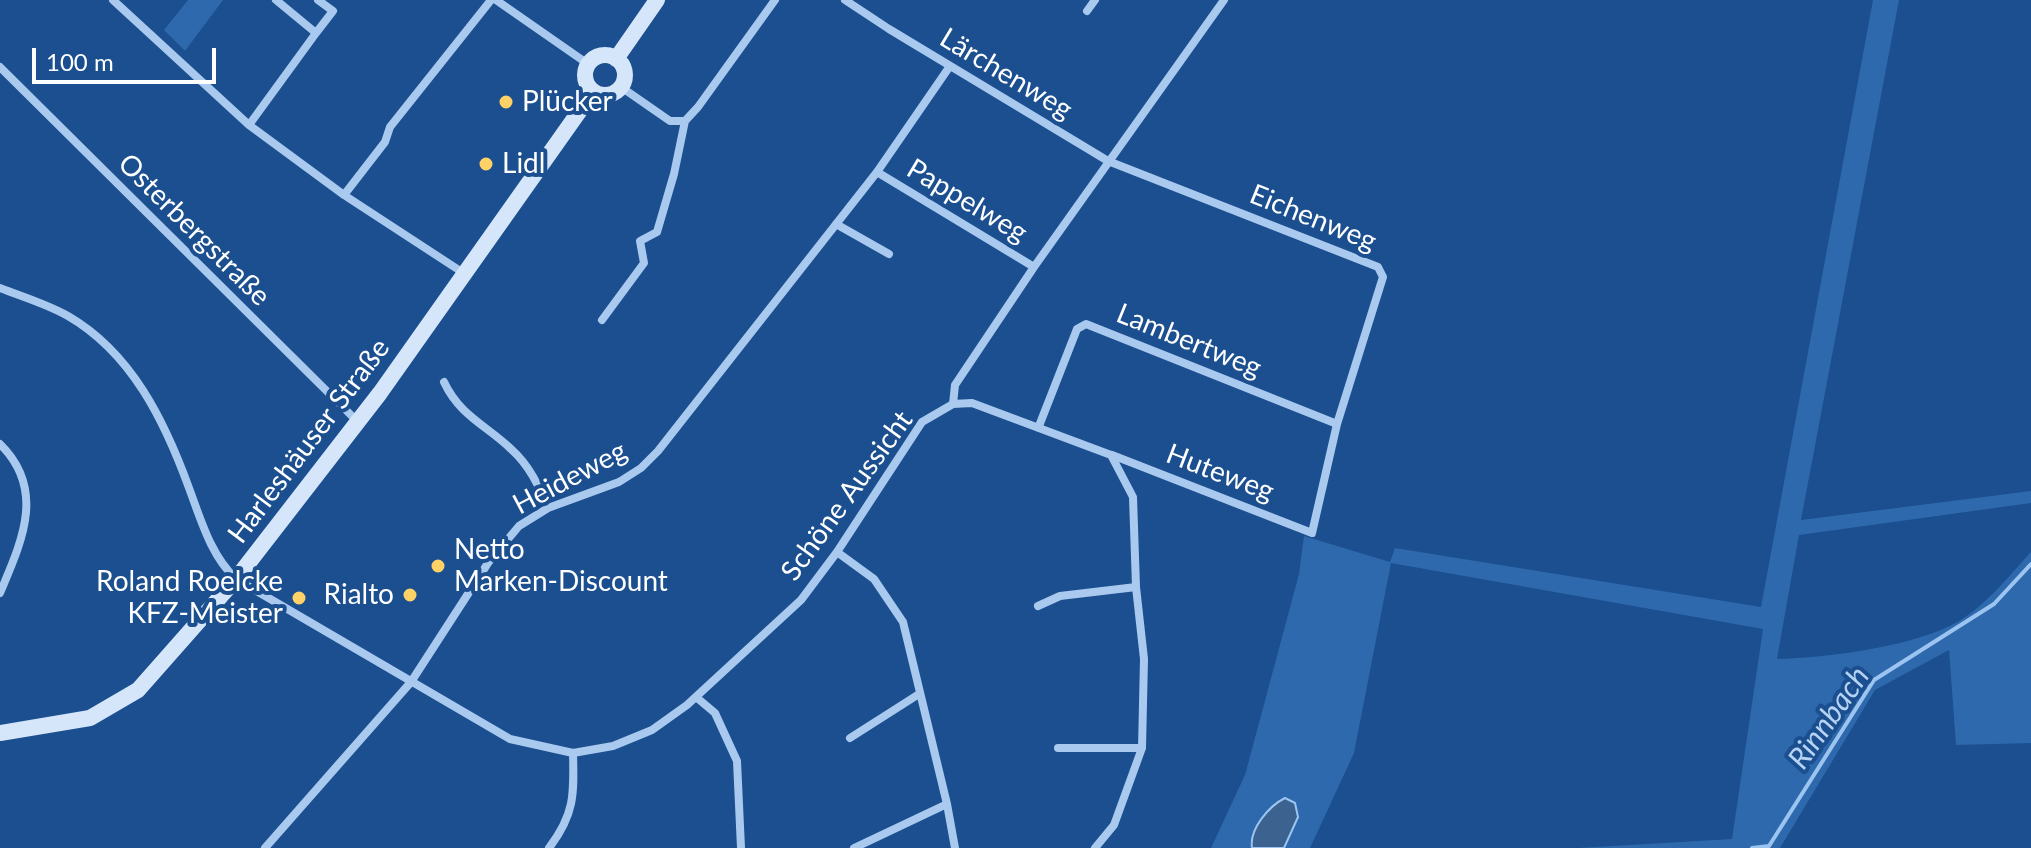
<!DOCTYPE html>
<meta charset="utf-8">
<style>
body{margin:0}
#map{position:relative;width:2031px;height:848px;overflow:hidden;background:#1b4f8f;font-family:Lato,sans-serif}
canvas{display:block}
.scale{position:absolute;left:32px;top:48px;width:184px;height:36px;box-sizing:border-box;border:4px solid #fff;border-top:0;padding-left:10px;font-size:24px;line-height:28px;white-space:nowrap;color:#fff;-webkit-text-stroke:6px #1b4f8f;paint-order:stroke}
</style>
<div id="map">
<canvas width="2031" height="848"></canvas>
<div class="scale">100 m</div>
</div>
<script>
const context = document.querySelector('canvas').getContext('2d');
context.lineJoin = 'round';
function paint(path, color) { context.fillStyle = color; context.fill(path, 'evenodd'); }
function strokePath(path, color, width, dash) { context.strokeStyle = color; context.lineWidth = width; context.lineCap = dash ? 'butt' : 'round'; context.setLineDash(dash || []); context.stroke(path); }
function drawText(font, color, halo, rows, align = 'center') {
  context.font = font + ' Lato,sans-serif'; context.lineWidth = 8; context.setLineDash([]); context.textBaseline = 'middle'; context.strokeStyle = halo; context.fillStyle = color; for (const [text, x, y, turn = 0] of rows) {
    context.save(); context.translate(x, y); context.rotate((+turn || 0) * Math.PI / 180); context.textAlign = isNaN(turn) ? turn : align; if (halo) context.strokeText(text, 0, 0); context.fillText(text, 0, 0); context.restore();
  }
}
paint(new Path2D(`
 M188,0h35l-38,51 -21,-21z
 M1873,0h26l-98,520 230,-29v12l-232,32 -22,124c49,-1 141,-13 182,-38 28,-17 50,-45 72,-69v191l-75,2 -7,-95 -74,40 -95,158h-202l154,-9 31,-210 -372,-66 -37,190 -44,95h-99l34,-73 54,-201 5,-38 86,26 5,-14 366,59z`), '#2e69ad');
const water = new Path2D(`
 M1285,798l10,5 3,14 -14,31h-32c-3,-19 17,-42 33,-50z`);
paint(water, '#3c6290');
strokePath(water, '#9cc4f0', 2);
strokePath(new Path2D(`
 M1752,848l17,-2 105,-166 120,-76 37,-40`), '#9cc4f0', 4);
strokePath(new Path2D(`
 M113,0l136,125 95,70 121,79
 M496,0l92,64
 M845,0l44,29 219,132 270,106 5,10 -46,147 -25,109 -200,-78
 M1087,11l8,-11
 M316,33l17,-22 -15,-11
 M0,67l358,355
 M621,87l49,34h15l13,-14 77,-107
 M249,125l67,-92 -40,-33
 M877,172l157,95
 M344,195l41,-53 5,-15 101,-127
 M836,224l53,30
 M0,288c23,9 47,16 68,28 64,37 97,106 121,172 12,32 22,68 47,91l274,160 63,14 40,-7 39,-16 35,-25 114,-105 36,-48 85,-130 31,-18 19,-1 139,52 22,42 3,90 8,72 -2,89 -28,77 -19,23
 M602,320l42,-57 -4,-22 17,-9 17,-58 11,-53
 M444,382c16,34 42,43 67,67 18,16 28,37 37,59
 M953,404l2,-19 79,-118 190,-267
 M1039,426l38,-97 9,-5 251,100
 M0,444c47,46 21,99 0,149
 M837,552l37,27 29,43 44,182 8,44
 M1038,606l22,-10 76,-9
 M696,697l19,16 22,48 4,87
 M850,738l69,-44
 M1058,748h84
 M265,848l146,-166 77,-119 31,-37 29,-18 71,-26 22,-14 17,-17 219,-279 73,-106
 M549,848c26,-34 25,-54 24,-95
 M854,848l93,-44`), '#a9c9ee', 8);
strokePath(new Path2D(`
 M585 75a20 20 0 1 1 40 0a20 20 0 1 1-40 0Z
 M616,59l41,-59
 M0,733l90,-15 48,-28 98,-111 144,-186 213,-301`), '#d6e6fa', 16);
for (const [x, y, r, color] of [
 [506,102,8,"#ffd166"],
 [486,164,8,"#ffd166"],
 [438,566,8,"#ffd166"],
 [410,595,8,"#ffd166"],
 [299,598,8,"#ffd166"]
]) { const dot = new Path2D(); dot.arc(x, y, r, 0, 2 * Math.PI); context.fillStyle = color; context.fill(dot); strokePath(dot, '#1b4f8f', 3); }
drawText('28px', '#fff', '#1b4f8f', [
 ["Lärchenweg",1006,74,31],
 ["Pappelweg",967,201,31],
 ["Eichenweg",1313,218,22],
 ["Osterbergstraße",194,230,45],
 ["Lambertweg",1189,341,22],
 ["Harleshäuser Straße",309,441,-53],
 ["Huteweg",1220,473,21],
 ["Heideweg",570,478,-28],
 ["Schöne Aussicht",847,496,-54]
]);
drawText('28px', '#fff', '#1b4f8f', [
 ["Plücker",522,102],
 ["Lidl",502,164],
 ["Netto",454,550],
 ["Marken-Discount",454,582],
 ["Roland Roelcke",283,582,"right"],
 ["KFZ-Meister",283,614,"right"],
 ["Rialto",394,595,"right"]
], 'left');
drawText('italic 30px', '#b5d3f5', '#1b4f8f', [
 ["Rinnbach",1829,718,-55]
]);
</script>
